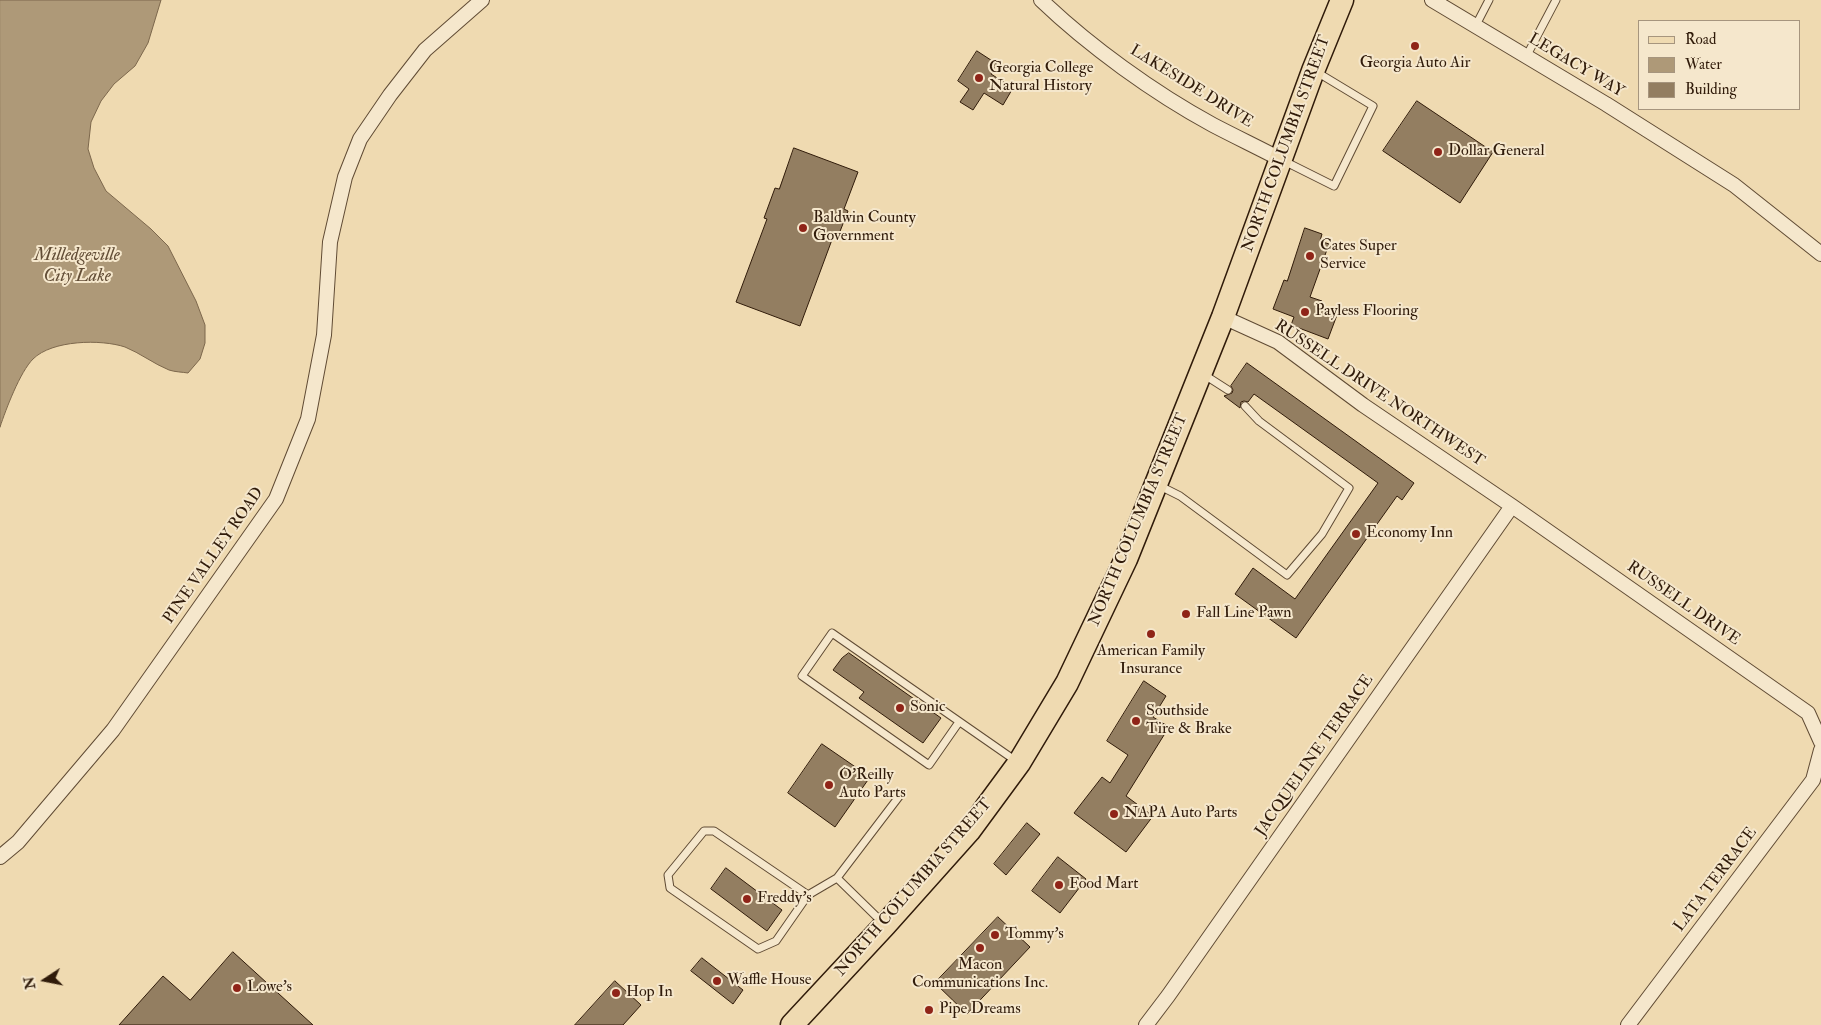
<!DOCTYPE html>
<style>
body{margin:0}
#map{position:relative;width:1821px;height:1025px;overflow:hidden;background:#efdab1;font-family:"IM FELL Double Pica",serif}
canvas{display:block}
.legend{position:absolute;left:1638px;top:20px;width:162px;height:90px;box-sizing:border-box;background:#f5e7cc;border:1px solid #a6957e;margin:0;padding:6px 9px;list-style:none;font-size:15px;color:#301b0a}
.legend li{display:flex;align-items:center;gap:10px;height:25px}
.legend b{width:25px;border:1px solid #a6957e}
.north{position:absolute;left:20px;top:955px;width:50px;height:50px;-webkit-text-stroke:4px #f5e7cc;paint-order:stroke;rotate:259deg;font-size:14px;font-weight:700;line-height:20px;text-align:center;color:#301b0a}
.north::after{content:'';display:block;margin:auto;width:18px;height:22px;background:#301b0a;clip-path:polygon(50% 0,100% 100%,50% 72%,0 100%)}
</style>
<div id="map">
<canvas width="1821" height="1025"></canvas>
<ul class="legend">
<li><b style="height:6px;background:#efdab1"></b>Road</li>
<li><b style="height:14px;background:#ae9978"></b>Water</li>
<li><b style="height:14px;background:#937e61"></b>Building</li>
</ul>
<div class="north">N</div>
</div>
<script>
const context = document.querySelector('canvas').getContext('2d');
context.lineJoin = 'round';
function paint(path, color) { context.fillStyle = color; context.fill(path, 'evenodd'); }
function strokePath(path, color, width, dash) { context.strokeStyle = color; context.lineWidth = width; context.lineCap = dash ? 'butt' : 'round'; context.setLineDash(dash || []); context.stroke(path); }
function drawText(font, color, halo, rows, align = 'center') {
  context.font = font + ' "IM FELL Double Pica",serif'; context.lineWidth = 4; context.setLineDash([]); context.textBaseline = 'middle'; context.strokeStyle = halo; context.fillStyle = color; for (const [text, x, y, turn = 0] of rows) {
    context.save(); context.translate(x, y); context.rotate((+turn || 0) * Math.PI / 180); context.textAlign = isNaN(turn) ? turn : align; if (halo) context.strokeText(text, 0, 0); context.fillText(text, 0, 0); context.restore();
  }
}
const water = new Path2D(`
 M0,0h161l-13,43 -13,23 -21,18 -13,17 -10,21 -3,27 6,19 12,23 45,38 17,17 28,55 9,24v18l-5,16 -12,14c-6,-1 -13,-1 -19,-3 -15,-6 -29,-17 -44,-23 -24,-8 -73,-7 -92,12 -13,13 -27,50 -33,68z`);
paint(water, '#ae9978');
strokePath(water, '#7c674c', 1);
const building = new Path2D(`
 M977,51l20,13 -6,10 22,14 -10,17 -19,-12 -11,17 -13,-8 9,-13 -11,-8z
 M1417,101l76,51 -33,51 -77,-52z
 M794,148l64,24 -14,37 4,2 -11,28 -4,-2 -33,89 -64,-24 31,-83 -3,-1 11,-30 4,1z
 M1305,228l17,6 -2,7 9,3 -19,53 12,4 -3,7 18,7 -9,24 -37,-14 3,-8 -21,-8 11,-29 3,1z
 M1247,363l167,120 -12,17 -5,-4 -101,142 -61,-44 18,-26 42,31 83,-116 -124,-89 -6,8 -4,-1 -3,1 -1,6 -16,-12 8,-3 1,-3 -2,-4z
 M849,653l92,65 -18,25 -64,-45 5,-6 -31,-22 9,-12z
 M1144,681l22,15 -13,21 16,10 -43,69 27,20 -27,36 -52,-39 28,-36 8,6 18,-28 -21,-14z
 M822,744l48,33 -35,50 -47,-34z
 M1027,823l13,11 -34,41 -12,-11z
 M1058,857l28,22 -26,34 -28,-22z
 M726,868l56,42 -15,21 -56,-42z
 M998,917l32,30 -63,67 -32,-31z
 M233,952l80,73h-194l44,-49 27,24z
 M702,958l41,32 -10,14 -42,-33z
 M615,981l26,24 -18,20h-48z`);
paint(building, '#937e61');
strokePath(building, '#301b0a', 1);
const service = new Path2D(`
 M1475,27l14,-27
 M1526,57l30,-57
 M1284,161l50,25 39,-80 -58,-35
 M1203,374l25,16
 M1158,485l22,11 107,79 35,-41 27,-46 -90,-67 -14,-15
 M959,722l-30,43 -127,-89 30,-43 184,128
 M808,895l-94,-64h-10l-36,44 2,13 88,61 18,-8 32,-46 29,-17
 M883,923l-46,-45 64,-84`);
const minor = new Path2D(`
 M1041,0c48,46 113,93 172,125 23,12 46,23 69,35
 M1432,0l174,104 128,81 87,69
 M1223,317l55,25 85,63 149,101 296,207 13,29
 M0,857l18,-15 95,-112 163,-231 32,-80 16,-84 6,-93 15,-65 15,-38 30,-44 35,-45 57,-50
 M1146,1025l22,-29 344,-490
 M1628,1025l185,-245 8,-30`);
const primary = new Path2D(`
 M792,1025l93,-100 84,-94 50,-68 48,-80 59,-124 97,-242 90,-246 29,-71`);
strokePath(service, '#604b34', 9);
strokePath(minor, '#604b34', 16);
strokePath(primary, '#301b0a', 25);
strokePath(service, '#f5e7cc', 7);
strokePath(minor, '#f5e7cc', 14);
strokePath(primary, '#efdab1', 22);
for (const [x, y, r, color] of [
 [1415,46,5,"#8f2418"],
 [979,78,5,"#8f2418"],
 [1438,152,5,"#8f2418"],
 [803,228,5,"#8f2418"],
 [1310,256,5,"#8f2418"],
 [1305,312,5,"#8f2418"],
 [1356,534,5,"#8f2418"],
 [1186,614,5,"#8f2418"],
 [1151,634,5,"#8f2418"],
 [900,708,5,"#8f2418"],
 [1136,721,5,"#8f2418"],
 [829,785,5,"#8f2418"],
 [1114,814,5,"#8f2418"],
 [1059,885,5,"#8f2418"],
 [747,899,5,"#8f2418"],
 [995,935,5,"#8f2418"],
 [980,948,5,"#8f2418"],
 [717,981,5,"#8f2418"],
 [237,988,5,"#8f2418"],
 [616,993,5,"#8f2418"],
 [929,1010,5,"#8f2418"]
]) { const dot = new Path2D(); dot.arc(x, y, r, 0, 2 * Math.PI); context.fillStyle = color; context.fill(dot); strokePath(dot, '#f5e7cc', 2); }
drawText('16px', '#301b0a', '#f5e7cc', [
 ["Georgia Auto Air",1415,64,"center"],
 ["Georgia College",989,69],
 ["Natural History",989,87],
 ["Dollar General",1448,152],
 ["Baldwin County",813,219],
 ["Government",813,237],
 ["Cates Super",1320,247],
 ["Service",1320,265],
 ["Payless Flooring",1315,312],
 ["Economy Inn",1366,534],
 ["Fall Line Pawn",1196,614],
 ["American Family",1151,652,"center"],
 ["Insurance",1151,670,"center"],
 ["Sonic",910,708],
 ["Southside",1146,712],
 ["Tire & Brake",1146,730],
 ["O'Reilly",839,776],
 ["Auto Parts",839,794],
 ["NAPA Auto Parts",1124,814],
 ["Food Mart",1069,885],
 ["Freddy's",757,899],
 ["Tommy's",1005,935],
 ["Macon",980,966,"center"],
 ["Communications Inc.",980,984,"center"],
 ["Waffle House",727,981],
 ["Lowe's",247,988],
 ["Hop In",626,993],
 ["Pipe Dreams",939,1010]
], 'left');
drawText('16px', '#301b0a', '#f5e7cc', [
 ["LEGACY WAY",1576,66,31],
 ["LAKESIDE DRIVE",1191,87,32],
 ["NORTH COLUMBIA STREET",1287,144,-70],
 ["RUSSELL DRIVE NORTHWEST",1379,394,34],
 ["NORTH COLUMBIA STREET",1139,520,-67],
 ["PINE VALLEY ROAD",214,556,-55],
 ["RUSSELL DRIVE",1683,604,35],
 ["JACQUELINE TERRACE",1315,756,-55],
 ["LATA TERRACE",1716,880,-53],
 ["NORTH COLUMBIA STREET",914,888,-49]
]);
drawText('italic 18px', '#624d36', '#f5e7cc', [
 ["Milledgeville",77,256],
 ["City Lake",77,277]
]);
</script>
